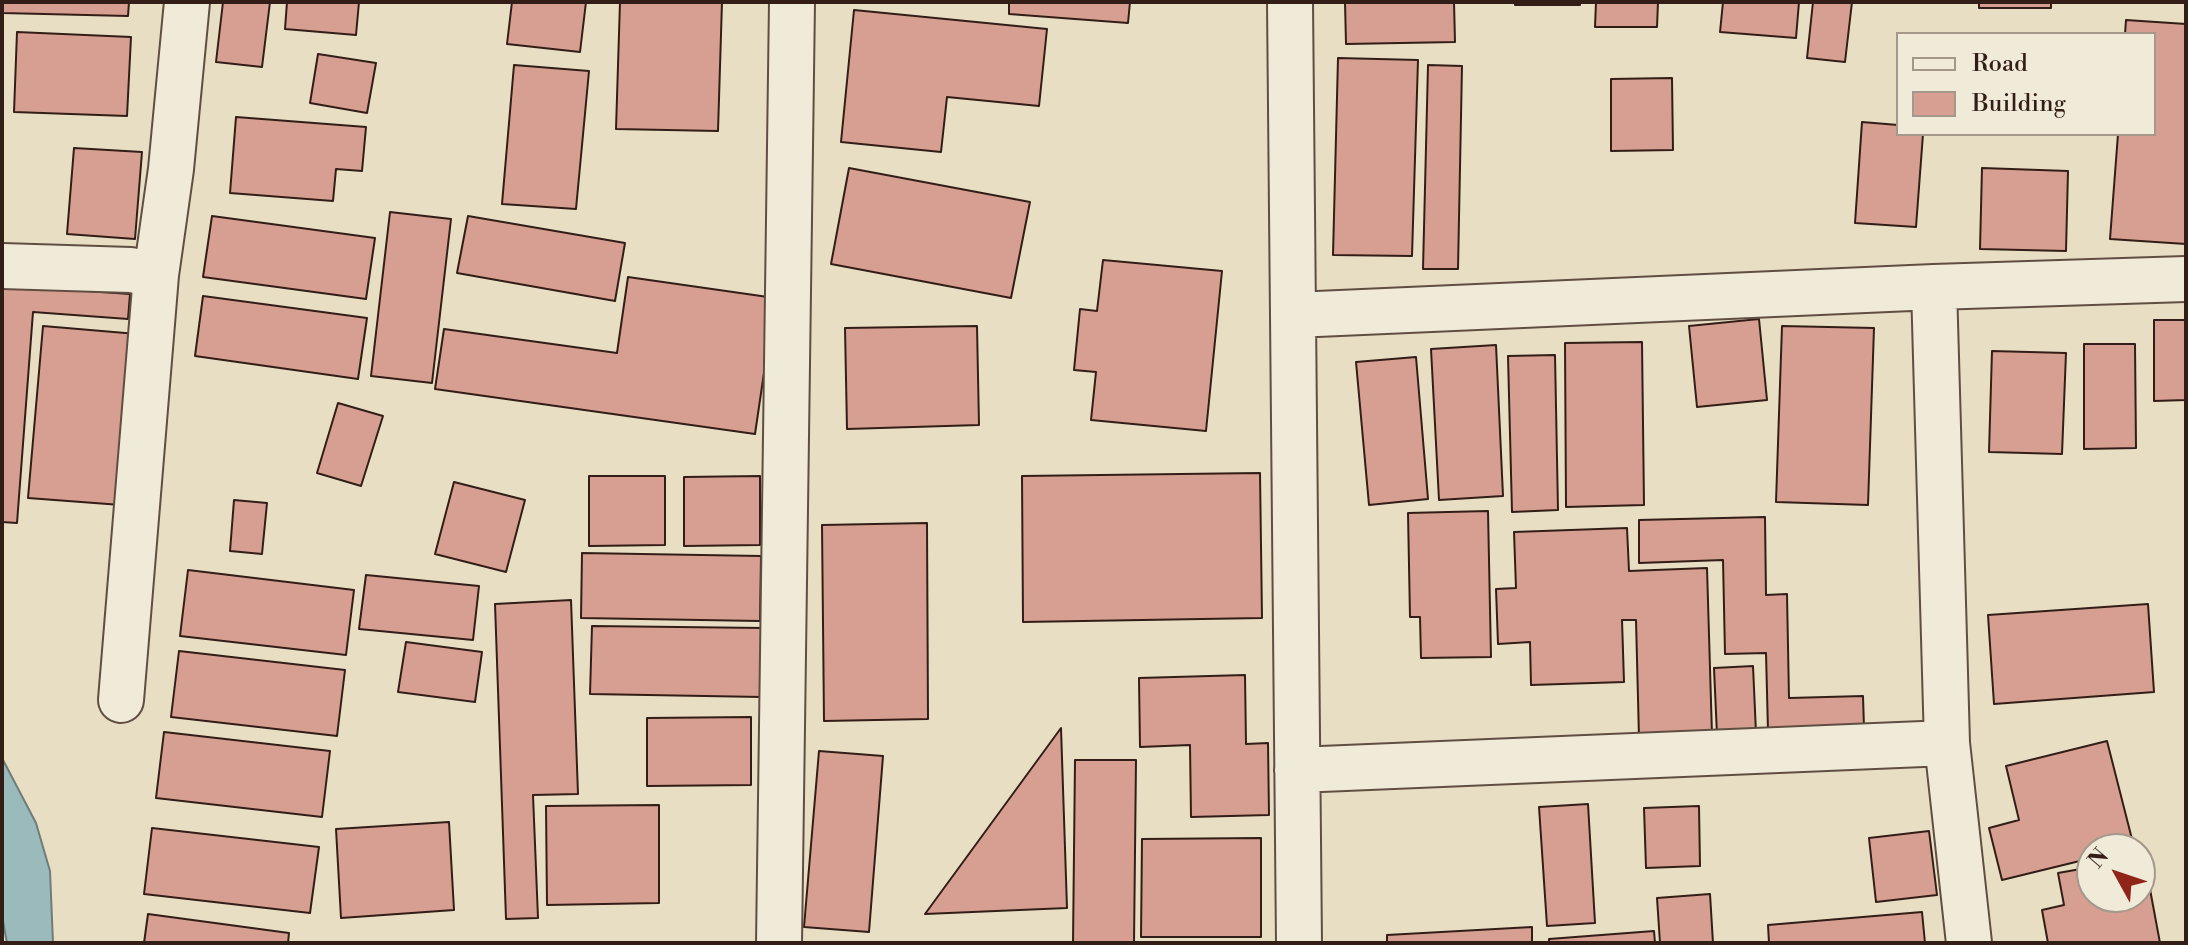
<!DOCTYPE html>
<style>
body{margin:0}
#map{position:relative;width:2188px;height:945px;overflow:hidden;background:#e8dec4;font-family:"Libre Bodoni",serif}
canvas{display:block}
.frame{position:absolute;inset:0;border:4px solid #321e16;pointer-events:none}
.legend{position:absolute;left:1896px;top:32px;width:260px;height:104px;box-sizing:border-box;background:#f0ead9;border:2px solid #a4988b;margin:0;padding:10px 14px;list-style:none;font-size:24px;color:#321e16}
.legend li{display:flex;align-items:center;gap:16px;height:40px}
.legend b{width:40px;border:2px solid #a4988b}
.north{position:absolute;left:2076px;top:833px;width:80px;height:80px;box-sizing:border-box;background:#f0ead9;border:2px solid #a4988b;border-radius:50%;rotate:310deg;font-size:22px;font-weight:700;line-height:32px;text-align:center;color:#321e16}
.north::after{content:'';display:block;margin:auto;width:28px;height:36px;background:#8f2418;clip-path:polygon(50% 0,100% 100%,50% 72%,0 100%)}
</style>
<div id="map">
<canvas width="2188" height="945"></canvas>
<div class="frame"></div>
<ul class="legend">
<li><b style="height:10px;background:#f0ead9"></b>Road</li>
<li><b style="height:22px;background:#d79f91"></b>Building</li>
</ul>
<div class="north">N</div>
</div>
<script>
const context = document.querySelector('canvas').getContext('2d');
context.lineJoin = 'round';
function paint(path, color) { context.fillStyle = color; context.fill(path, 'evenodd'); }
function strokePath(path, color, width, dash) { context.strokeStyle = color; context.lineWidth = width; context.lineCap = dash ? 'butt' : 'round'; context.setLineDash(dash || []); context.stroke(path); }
const water = new Path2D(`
 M2,758l34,65 14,48 3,72h-46l-5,-27z`);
paint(water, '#9ababc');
strokePath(water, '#707c7a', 2);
const building = new Path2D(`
 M2,2h127l-1,14 -126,-3z
 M223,2h47l-8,65 -46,-5z
 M287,2h72l-3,33 -71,-6z
 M512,2h74l-6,50 -73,-8z
 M620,2h102l-4,129 -102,-2z
 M1009,2h121l-2,21 -119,-9z
 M1345,2h109l1,40 -109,2z
 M1515,2h65v3h-65z
 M1596,2h62l-1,25h-62z
 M1723,2h76l-3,36 -76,-6z
 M1813,2h39l-7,60 -38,-4z
 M1979,2h72v6h-72z
 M854,10l193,19 -8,77 -92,-9 -6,55 -100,-10z
 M2126,20l60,4v220l-76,-5 8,-105h36v-100h-29z
 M17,32l114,5 -4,79 -113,-4z
 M318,54l58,9 -9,50 -57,-10z
 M1338,58l80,2 -6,196 -79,-1z
 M514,65l75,6 -13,138 -74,-5z
 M1428,65l34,1 -4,203h-35z
 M1672,78l1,72 -62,1v-72z
 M236,117l130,10 -4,44 -26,-2 -3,32 -103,-8z
 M1862,122l36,3v9h25l-7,93 -61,-4z
 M74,148l68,4 -7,87 -68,-5z
 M849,168l181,34 -19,96 -180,-34z
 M1982,168l86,3 -2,80 -86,-2z
 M390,212l61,7 -19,164 -61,-7z
 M212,216l163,22 -9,61 -163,-22z
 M468,216l157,27 -10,58 -158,-28z
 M1103,260l119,11 -16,160 -115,-11 5,-48 -22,-2 6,-61 17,2z
 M628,277l147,21 -20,136 -320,-45 9,-60 173,24z
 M2,285l128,9 -2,25 -95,-7 -16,211 -15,-1z
 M203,296l164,22 -9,61 -163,-23z
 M1759,319l8,81 -70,7 -8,-81z
 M2154,320h32v80l-32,1z
 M43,326l94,8 -16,171 -93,-7z
 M977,326l2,99 -132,4 -2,-101z
 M1782,326l92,2 -6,177 -92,-3z
 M1642,342l2,163 -78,2 -1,-164z
 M2084,344h51l1,104 -52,1z
 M1496,345l7,151 -64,4 -8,-151z
 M1992,351l74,2 -4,101 -73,-2z
 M1555,355l3,155 -46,2 -4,-156z
 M1416,357l12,142 -59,6 -13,-143z
 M338,403l45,13 -22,70 -44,-13z
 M1260,473l2,145 -239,4 -1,-146z
 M589,476h76v69l-76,1z
 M760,476v69l-76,1v-69z
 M454,482l71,18 -19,72 -71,-18z
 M234,500l33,3 -5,51 -32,-3z
 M1488,511l3,146 -70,1 -1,-41h-10l-2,-104z
 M1765,517l1,78 21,-1 2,104 74,-2 1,32 -96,3 -2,-78 -41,1 -2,-94 -84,3v-43z
 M927,523l1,196 -104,2 -2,-196z
 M1627,528l2,43 78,-3 5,167 -73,3 -3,-118h-14l2,62 -93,3 -1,-43 -32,2 -2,-55 20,-1 -2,-56z
 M582,553l179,3 -1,65 -179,-3z
 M188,570l166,20 -8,65 -166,-19z
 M366,575l113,11 -6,54 -114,-11z
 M571,600l7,194 -45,1 5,123 -32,1 -11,-315z
 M2148,604l6,88 -160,12 -6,-89z
 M592,626l172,2 -2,69 -172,-3z
 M406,642l76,10 -7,50 -77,-10z
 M179,651l166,19 -8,66 -166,-19z
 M1753,666l3,67 -39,2 -3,-67z
 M1245,675l1,69 22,-1 1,72 -78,2 -1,-72 -50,2 -1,-69z
 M751,717v68l-104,1v-68z
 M1061,728l6,180 -142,6 49,-67z
 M164,732l166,19 -8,66 -166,-19z
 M2107,741l27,106 -42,2v9l-90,22 -13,-52 30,-8 -13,-54z
 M819,751l64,5 -14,176 -65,-5z
 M1075,760h61l-2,183h-61z
 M1588,804l7,119 -48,3 -8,-119z
 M659,805v98l-112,2 -1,-99z
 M1699,806l1,60 -54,2 -2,-60z
 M449,822l5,88 -113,8 -5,-89z
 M152,828l167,19 -9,66 -166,-19z
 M1929,831l8,64 -61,7 -7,-64z
 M1261,838v99h-120l1,-98z
 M2144,857l16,86h-112l-6,-33 22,-5 -6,-32 34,-6v30h48v-39z
 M1710,894l3,49h-53l-3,-45z
 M1922,912l3,31h-156l-1,-18z
 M148,914l141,19 -1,10h-144z
 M1532,927v16h-145v-8z
 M1654,931l1,12h-106v-4z`);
paint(building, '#d79f91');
strokePath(building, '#321e16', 2);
const minor = new Path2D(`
 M1290,2l9,941
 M2,266l129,4 25,5 15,-106 16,-167
 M1934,287l13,456 22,200
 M1294,315l640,-28 252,-8
 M121,700l35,-425
 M1297,770l650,-27
 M779,943l13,-941`);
strokePath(minor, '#604e42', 48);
strokePath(minor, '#f0ead9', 44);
</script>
